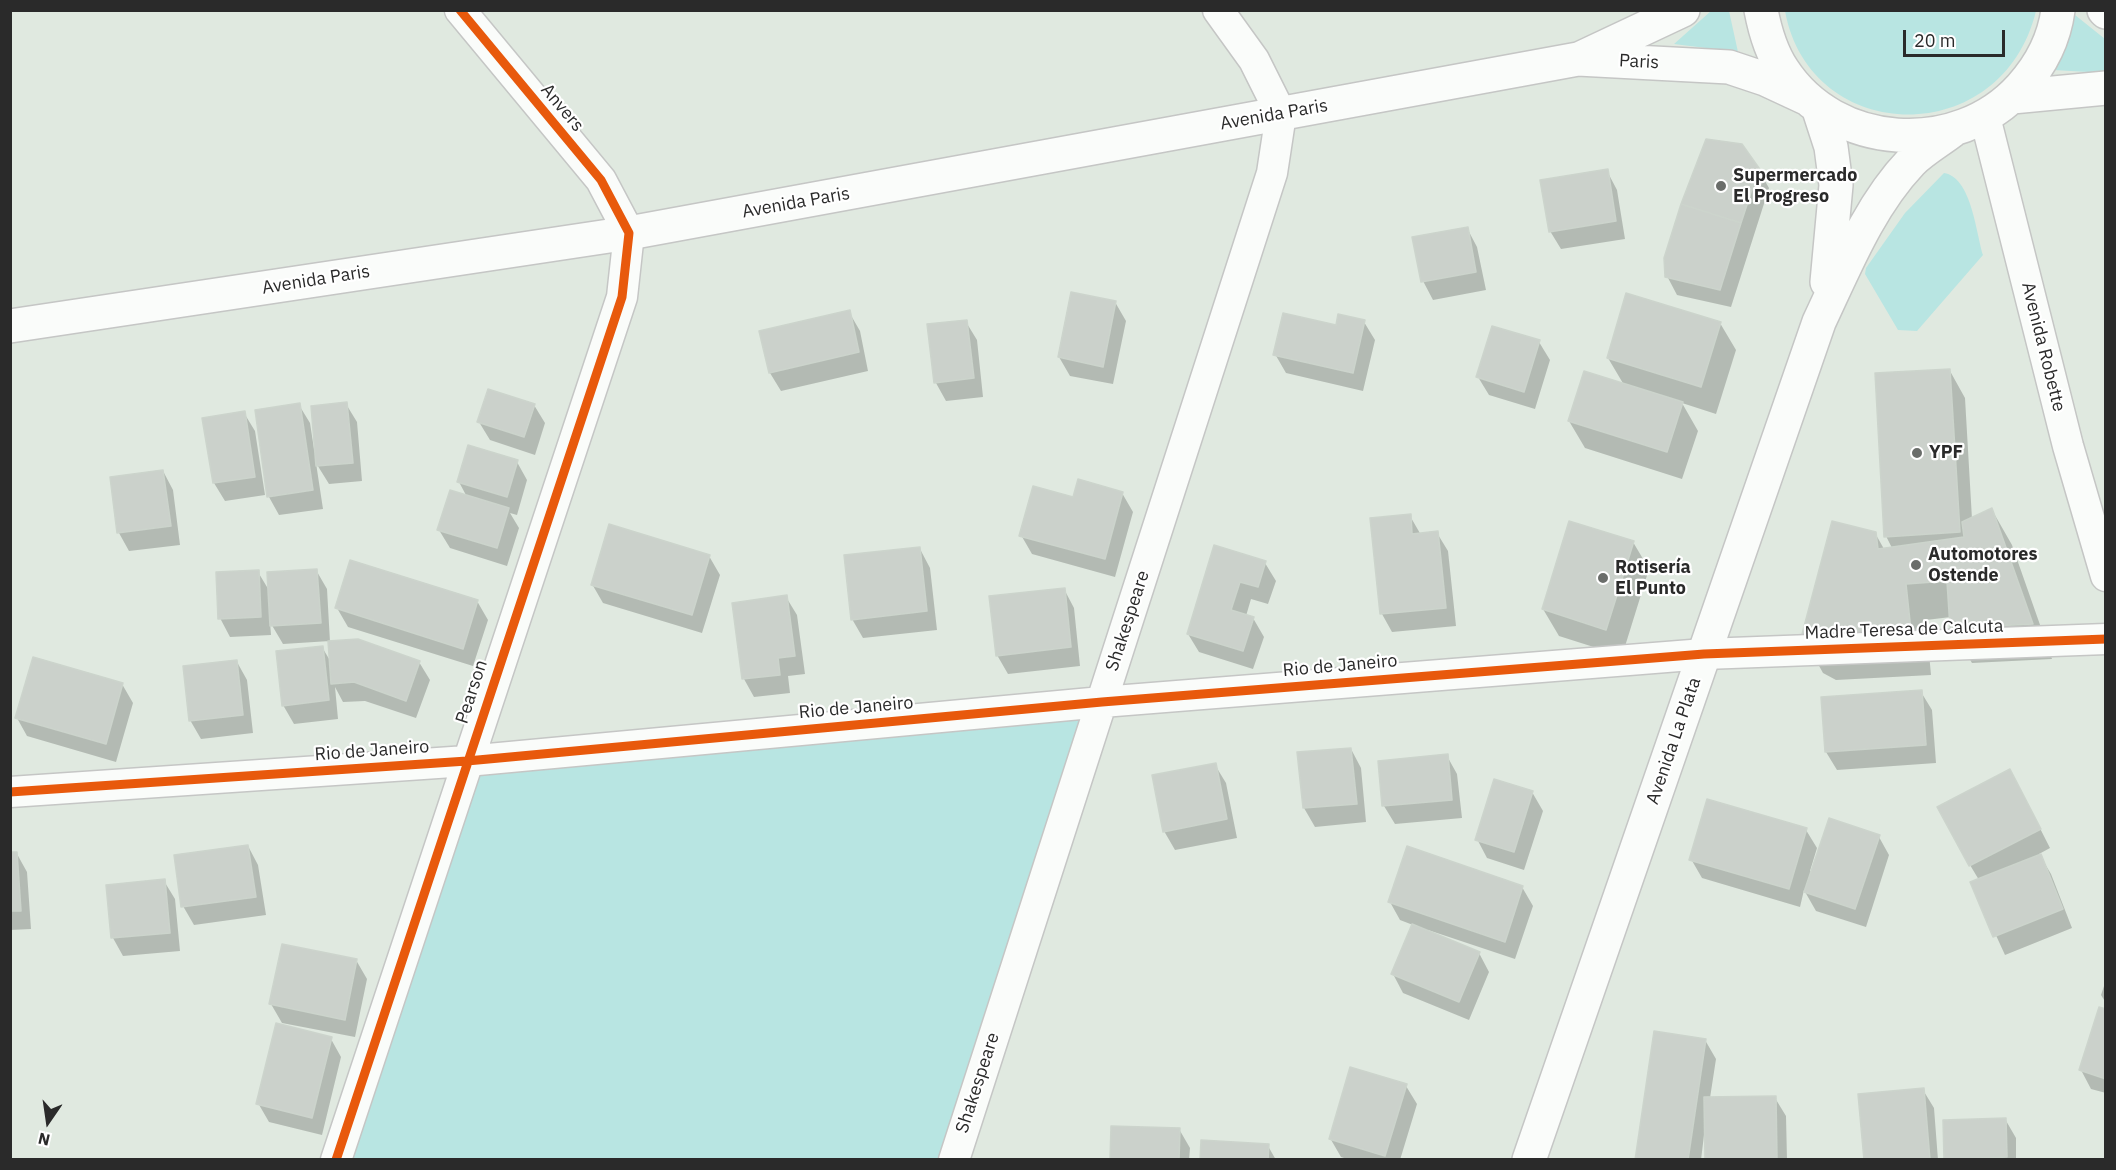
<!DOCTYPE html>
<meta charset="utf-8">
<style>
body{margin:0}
#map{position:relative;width:2116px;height:1170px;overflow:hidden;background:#e0e9e0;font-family:"IBM Plex Sans",sans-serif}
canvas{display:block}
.frame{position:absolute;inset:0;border:12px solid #2a2a2a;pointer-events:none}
.north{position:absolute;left:18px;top:1092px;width:60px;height:60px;-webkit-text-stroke:4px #fff;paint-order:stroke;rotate:193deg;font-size:16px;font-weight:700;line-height:24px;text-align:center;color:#2a2a2a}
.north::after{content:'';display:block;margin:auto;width:21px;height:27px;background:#2a2a2a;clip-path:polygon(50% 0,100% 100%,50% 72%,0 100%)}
.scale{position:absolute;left:1903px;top:30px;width:102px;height:27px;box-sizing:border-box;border:3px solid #2a2a2a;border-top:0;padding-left:8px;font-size:18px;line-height:21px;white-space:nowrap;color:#2a2a2a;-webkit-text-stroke:4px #fff;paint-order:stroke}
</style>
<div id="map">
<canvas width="2116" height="1170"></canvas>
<div class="frame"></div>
<div class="north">N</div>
<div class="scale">20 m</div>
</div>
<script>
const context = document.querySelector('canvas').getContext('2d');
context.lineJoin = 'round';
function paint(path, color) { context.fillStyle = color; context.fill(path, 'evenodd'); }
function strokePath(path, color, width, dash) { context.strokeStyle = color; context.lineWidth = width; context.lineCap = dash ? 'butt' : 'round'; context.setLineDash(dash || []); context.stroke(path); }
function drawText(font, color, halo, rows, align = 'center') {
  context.font = font + ' "IBM Plex Sans",sans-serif'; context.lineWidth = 4.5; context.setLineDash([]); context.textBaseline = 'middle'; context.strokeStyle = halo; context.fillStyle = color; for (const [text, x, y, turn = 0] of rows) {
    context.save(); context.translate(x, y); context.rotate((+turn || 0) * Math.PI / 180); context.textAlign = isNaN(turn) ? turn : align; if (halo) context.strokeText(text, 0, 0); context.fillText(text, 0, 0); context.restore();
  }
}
paint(new Path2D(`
 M1711,11h18l9,41 -64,-8z
 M1785,11v-1l251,1c-34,140 -226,136 -251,0z
 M2070,11l35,28v34l-51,-3z
 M1944,173c27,4 32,58 39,82l-66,76 -19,-1 -33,-56 1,-6 39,-55z
 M1102,702l-148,457 -618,1 131,-399z`), '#b8e5e2');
paint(new Path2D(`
 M1758,169l11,19 -38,119 -54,-12 -10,-19z
 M1607,171l10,19 8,49 -64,10 -11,-18z
 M1467,228l10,19 9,43 -53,10 -10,-19z
 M1115,302l11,19 -13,63 -43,-8 -11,-19z
 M849,312l11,19 8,40 -87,20 -11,-18 -9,-41z
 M966,322l11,18 6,57 -37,4 -10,-18z
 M1364,322l11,18 -12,51 -77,-18 -11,-19 62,-27z
 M1720,323l16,27 -20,64 -34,-11 16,28 -16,48 -97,-31 -16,-27 55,-36 -16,-27z
 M1539,342l11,18 -15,49 -46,-14 -11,-18z
 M1950,371l15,27 7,121 20,-9 20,35 40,114 -80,4 -21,-35v-11l-25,3 5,55 -95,5 -13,-7 -20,-36 72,-104 9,16 8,-1 -6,-12z
 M346,404l11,18 5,59 -33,3 -13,-21 7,46 -44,6 -10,-18 30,-92 11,18 4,26z
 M534,405l11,18 -10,32 -45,-15 -11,-18z
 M244,413l11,18 10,64 -40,6 -11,-18 -10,-64z
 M517,462l10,18 -10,35 -7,-2 9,15 -12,38 -57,-18 -11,-18 28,-33 -8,-15z
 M163,471l10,19 7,55 -51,6 -10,-18z
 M1122,493l11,19 -18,65 -83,-23 -11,-19 53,-36z
 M1410,516l11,19 16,-2 11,18 8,75 -64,6 -10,-18 -10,-95z
 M1633,542l16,27 -27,87 -63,-20 -16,-27z
 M1215,547l50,16 11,18 -8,23 -17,-5 -5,17 7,2 11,19 -11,32 -54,-17 -11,-18z
 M920,549l10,19 7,62 -74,8 -11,-19z
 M709,556l11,19 -18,58 -99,-30 -11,-19z
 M316,570l11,19 3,53 89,20 11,18 -14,38 -51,-17 -22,1 -8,-15 3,32 -44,5 -11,-19 39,-58 10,17 -2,-23 -47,3 -13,-22 1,13 -41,2 -10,-19 38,-46 12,20z
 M1064,589l10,19 6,58 -72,8 -11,-19z
 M786,597l11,18 8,59 -17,2 2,17 -36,4 -10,-18z
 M477,601l11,19 -15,46 -125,-39 -11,-19z
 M237,662l10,18 6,53 -52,6 -11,-19z
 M122,684l11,19 -17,59 -89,-26 -10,-18z
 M1921,692l11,18 4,53 -99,7 -11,-18z
 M1351,749l10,19 5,54 -51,5 -11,-19 -5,-54z
 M1447,756l10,18 5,44 -67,6 -11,-18z
 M1215,765l11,18 11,55 -62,12 -11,-19z
 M2020,789l30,59 -11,6 12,20 21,54 -67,27 -33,-72 7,-3 -9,-15z
 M1532,792l11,19 -19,59 -37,-12 -10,-19z
 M1806,830l11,18 -7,23 3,1 66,-35 10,18 -23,72 -50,-16 -12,-21 -4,17 -98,-29 -11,-19z
 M248,846l10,19 8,50 -72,10 -11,-19z
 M10,854h7l10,18 4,57 -21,1z
 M164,881l11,18 5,52 -57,5 -10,-18 -5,-51z
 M1522,887l11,19 -18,53 -87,-29 -1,2 52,21 10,19 -20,48 -66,-27 -10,-19 20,-49 -13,-5 -10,-18z
 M356,960l11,19 -12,58 -73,-14 -11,-19z
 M2106,980v23l-5,-8z
 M2106,1010v83l-15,-4 -10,-19z
 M331,1039l10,18 -19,78 -53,-13 -11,-19z
 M1705,1040l11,19 -6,39h65l11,18 1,44h-81l-2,-25 -3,25h-65z
 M1406,1086l11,18 -17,56h-50l-9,-3 -11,-19z
 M1923,1090l11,18 4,52h-72z
 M2005,1119l11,19v22h-71z
 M1179,1129l11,19 -1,12h-77z
 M1268,1146l8,14h-75z`), '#0003');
const building = new Path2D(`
 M1706,139l36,5 17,24 -18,55 -60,-19z
 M1608,169l8,52 -67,11 -9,-52z
 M1681,204l60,19 -21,67 -55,-13 -1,-19z
 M1468,227l8,45 -55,10 -9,-45z
 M1071,292l45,9 -13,66 -45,-10z
 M1626,293l95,29 -20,65 -94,-29z
 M850,310l9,42 -90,21 -10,-42z
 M1283,313l53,12 2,-11 27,6 -12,53 -80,-18z
 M967,320l7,58 -40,5 -7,-59z
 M1492,326l48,14 -16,52 -48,-15z
 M1950,369l10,163 -76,5 -9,-164z
 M1584,371l99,31 -16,50 -99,-31z
 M488,389l47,15 -11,33 -47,-15z
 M347,402l6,61 -37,3 -5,-60z
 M300,403l13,87 -46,7 -12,-87z
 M245,411l10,66 -42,6 -11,-65z
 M468,445l50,15 -11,37 -50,-15z
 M163,470l8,56 -54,7 -7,-56z
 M1078,479l45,13 -18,67 -86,-23 14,-50 40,11z
 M450,490l59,18 -12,40 -60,-18z
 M1992,508l41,116 -83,4 -3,-47 -41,3 6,56 -111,-2 31,-117 44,11 2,17 86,-12 -2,-15z
 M1411,514l1,20 26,-3 8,77 -66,6 -10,-96z
 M1569,521l65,20 -28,89 -64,-21z
 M609,524l101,31 -18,60 -101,-30z
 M1214,545l52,16 -8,26 -18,-5 -9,28 23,7 -11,34 -56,-17z
 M920,547l7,64 -76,9 -7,-65z
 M350,560l128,40 -15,49 -128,-41z
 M317,569l4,54 -51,3 -3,-54z
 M259,570l2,47 -43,2 -2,-47z
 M1065,588l6,59 -75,9 -7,-60z
 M787,595l8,61 -17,2 2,17 -38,4 -10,-76z
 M358,639l62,22 -14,40 -52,-19 -23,2 -3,-43z
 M323,646l6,54 -47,6 -6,-55z
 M33,657l90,26 -17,61 -91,-26z
 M237,660l6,55 -54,6 -6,-55z
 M1922,690l4,55 -101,7 -4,-55z
 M1351,748l6,56 -54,4 -6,-56z
 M1448,754l4,46 -70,6 -4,-45z
 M1216,763l11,56 -64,13 -11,-57z
 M2010,769l31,60 -72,37 -32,-59z
 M1494,779l39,12 -19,61 -39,-12z
 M1707,799l100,29 -18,61 -100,-29z
 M1829,818l51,17 -25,74 -51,-17z
 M248,845l8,52 -75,10 -7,-52z
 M1407,846l116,40 -18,56 -117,-40z
 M10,852h7l4,59h-11z
 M2041,854l22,55 -70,28 -23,-55z
 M165,879l5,54 -59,5 -5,-53z
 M1412,924l68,28 -21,50 -68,-28z
 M282,944l75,15 -12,61 -76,-16z
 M2099,1007l7,2v70l-27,-9z
 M276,1023l56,14 -20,81 -56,-14z
 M1654,1031l52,8 -18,121h-53z
 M1350,1067l57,17 -22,72 -56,-17z
 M1924,1088l6,72h-66l-6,-66z
 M1776,1096l1,64h-72l-1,-63z
 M2006,1118l1,39 -63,3 -1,-40z
 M1111,1126l69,2 -1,32h-69z
 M1201,1140l68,4 -1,16h-68z`);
paint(building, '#cbd1cb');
strokePath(building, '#ccd4cc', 1.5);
const street = new Path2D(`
 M1985,117l83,329 38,130
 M10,792l457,-31 635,-59 602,-48 402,-15
 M336,1160l286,-863 7,-64 -28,-53 -141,-170
 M954,1160l318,-987 9,-59 -27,-54 -36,-50`);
const secondary = new Path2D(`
 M1761,10c4,21 10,42 22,60 52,80 174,88 238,17 19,-21 33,-47 37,-77
 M2104,10l2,2
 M1581,58l102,-48
 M2012,97l94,-9
 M1818,107l13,40 5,38 -9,97
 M10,326l619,-93 949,-174 151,8 36,12 43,20
 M1529,1160l290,-838c26,-55 50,-116 92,-160 12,-12 28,-21 41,-31`);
strokePath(street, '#c5c6c5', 33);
strokePath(secondary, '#c5c6c5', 36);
strokePath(street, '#fafcfa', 30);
strokePath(secondary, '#fafcfa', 33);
strokePath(new Path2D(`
 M10,792l457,-31 635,-59 602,-48 402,-15
 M336,1160l286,-863 7,-64 -28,-53 -141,-170`), '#e8590c', 9);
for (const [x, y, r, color] of [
 [1721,186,6,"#6a6d6a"],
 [1917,453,6,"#6a6d6a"],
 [1916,565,6,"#6a6d6a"],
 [1603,578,6,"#6a6d6a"]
]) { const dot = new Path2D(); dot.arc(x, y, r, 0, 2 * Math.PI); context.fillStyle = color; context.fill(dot); strokePath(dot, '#fff', 2); }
drawText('18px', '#2a2a2a', '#fff', [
 ["Paris",1639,62,3],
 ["Anvers",562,108,50],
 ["Avenida Paris",1274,115,-10],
 ["Avenida Paris",796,203,-10],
 ["Avenida Paris",316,280,-9],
 ["Avenida Robette",2043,347,76],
 ["Shakespeare",1128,621,-72],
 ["Madre Teresa de Calcuta",1904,630,-2],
 ["Rio de Janeiro",1340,666,-5],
 ["Pearson",472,692,-72],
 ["Rio de Janeiro",856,708,-5],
 ["Avenida La Plata",1674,741,-71],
 ["Rio de Janeiro",372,751,-4],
 ["Shakespeare",978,1083,-72]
]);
drawText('bold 18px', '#2a2a2a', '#fff', [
 ["Supermercado",1733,176],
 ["El Progreso",1733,197],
 ["YPF",1929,453],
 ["Automotores",1928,555],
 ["Ostende",1928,576],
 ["Rotisería",1615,568],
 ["El Punto",1615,589]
], 'left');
</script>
